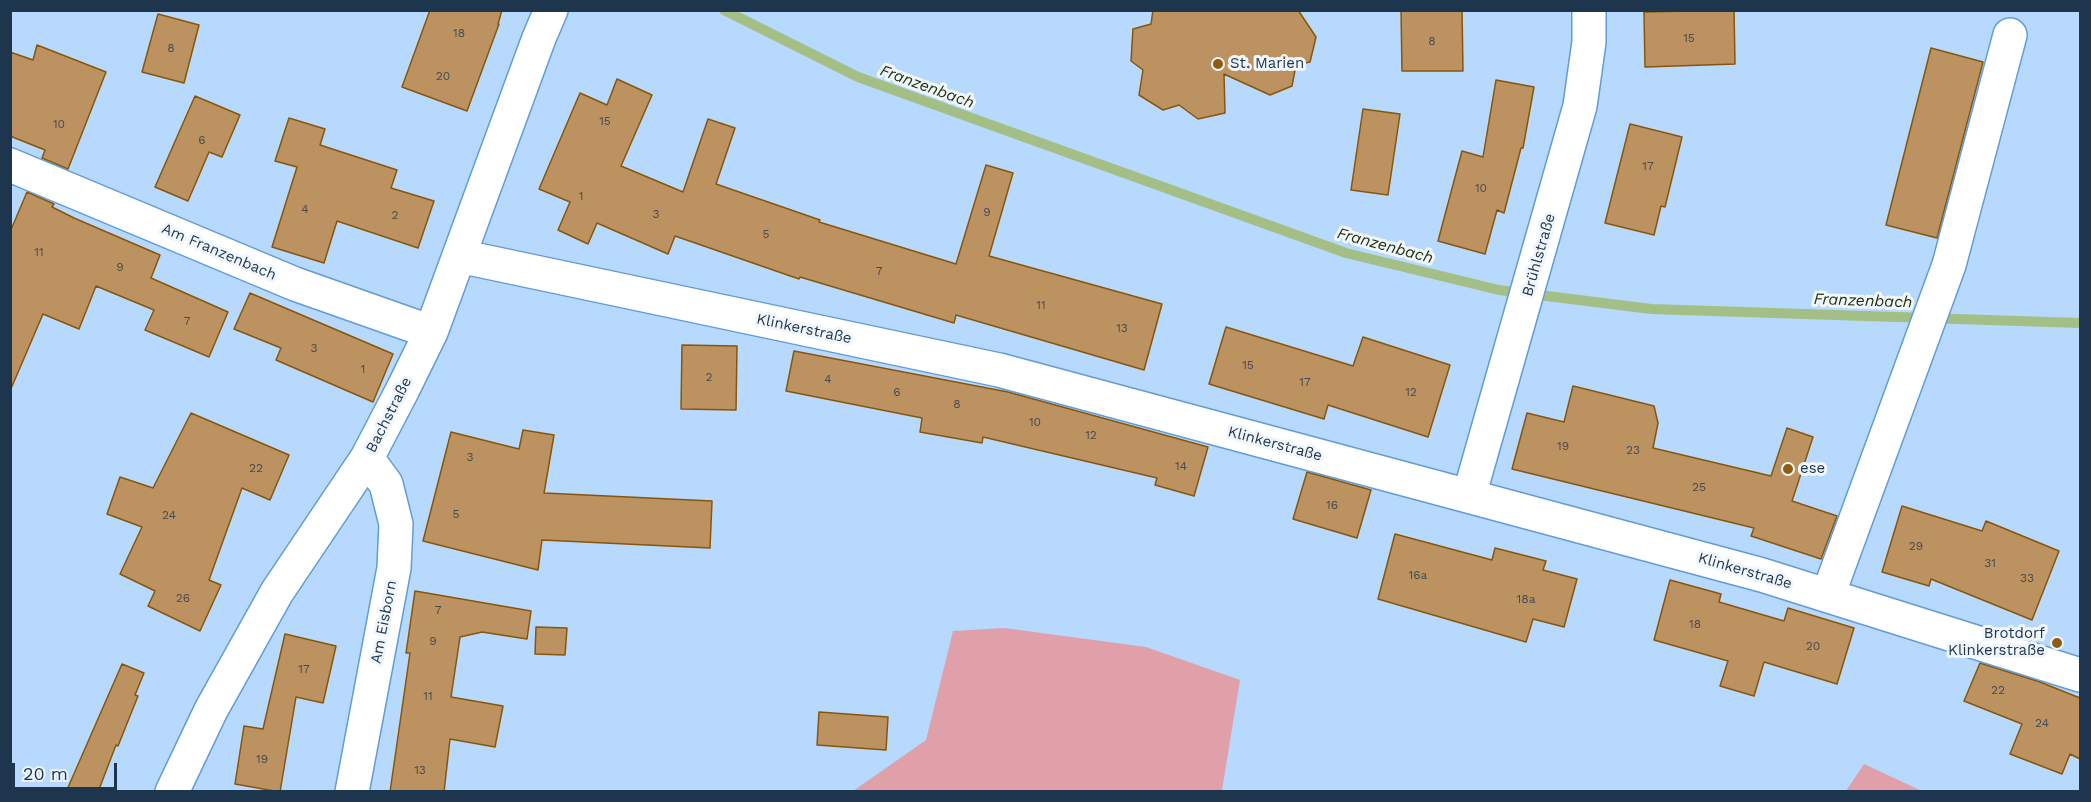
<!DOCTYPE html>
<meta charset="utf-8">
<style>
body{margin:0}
#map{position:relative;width:2091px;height:802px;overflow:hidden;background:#b6d9fd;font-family:"Work Sans",sans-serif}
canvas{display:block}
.frame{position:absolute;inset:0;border:12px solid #1d354d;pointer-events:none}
.scale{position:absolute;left:12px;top:763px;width:105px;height:27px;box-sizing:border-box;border:3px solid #1d354d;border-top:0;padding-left:8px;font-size:18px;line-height:21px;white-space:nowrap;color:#1d354d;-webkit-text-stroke:4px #f0f6fc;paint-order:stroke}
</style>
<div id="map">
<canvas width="2091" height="802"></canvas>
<div class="frame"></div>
<div class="scale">20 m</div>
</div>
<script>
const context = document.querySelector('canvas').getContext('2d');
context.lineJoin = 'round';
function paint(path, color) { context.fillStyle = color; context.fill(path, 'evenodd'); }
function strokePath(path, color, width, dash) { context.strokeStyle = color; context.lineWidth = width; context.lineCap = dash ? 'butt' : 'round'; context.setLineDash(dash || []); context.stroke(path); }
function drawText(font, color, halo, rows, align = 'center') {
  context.font = font + ' "Work Sans",sans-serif'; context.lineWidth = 6; context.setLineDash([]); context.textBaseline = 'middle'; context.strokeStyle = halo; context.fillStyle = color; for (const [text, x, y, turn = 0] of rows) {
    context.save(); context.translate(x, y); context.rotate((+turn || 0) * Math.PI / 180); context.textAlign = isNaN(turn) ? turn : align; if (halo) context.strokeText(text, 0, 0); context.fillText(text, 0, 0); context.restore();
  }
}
paint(new Path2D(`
 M1004,628l142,19 94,33 -18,110 4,1h-373l73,-51 27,-109z
 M1864,764l58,27h-76z`), '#dfa0aa');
strokePath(new Path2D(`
 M724,10l134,67 488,176 153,37 152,19 429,14`), '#a3bf86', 10);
const building = new Path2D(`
 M430,10h72l-4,14h1l-32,87 -65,-24z
 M1153,10h145l18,27 -6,25 -14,3 -4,21 -22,9 -46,-21 1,39 -27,6 -19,-14 -16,5 -24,-15 4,-25 -12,-9 2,-32 18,-5z
 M1401,10h61l1,61h-61z
 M1734,10l1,54 -90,3 -1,-55z
 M158,14l41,11 -15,58 -42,-11z
 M37,45l69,27 -38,97 -26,-11 3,-8 -35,-14v-84l23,8z
 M1931,48l52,14 -46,176 -51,-13z
 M617,79l35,16 -31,71 62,26 25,-73 27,9 -19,56 104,36 -1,2 137,42 30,-99 27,8 -24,83 173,48 -18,66 -188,-55 -2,8 -154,-46 -1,2 -124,-43 -7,18 -71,-31 -9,21 -30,-14 12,-28 -31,-13 41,-96 27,12z
 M1496,80l38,7 -11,61h-2l-17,65 -7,-3 -12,44 -47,-13 24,-90 21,6z
 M195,96l45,19 -18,42 -13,-5 -21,49 -33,-14z
 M1363,109l37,5 -12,81 -37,-5z
 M289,118l36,11 -5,16 77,25 -6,18 43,13 -16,47 -81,-27 -13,42 -52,-16 25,-80 -22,-6z
 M1630,124l52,13 -17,70 -4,-1 -7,29 -49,-12z
 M27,192l27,12 -2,3 22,11 86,37 -9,23 77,34 -19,45 -64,-27 9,-20 -58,-24 -17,43 -36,-15 -33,77v-159z
 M250,293l143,61 -20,48 -97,-42 5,-12 -47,-19z
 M1226,327l127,39 10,-29 87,28 -22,72 -100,-32 -4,14 -115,-35z
 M682,345l55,1 -1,64 -55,-1z
 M794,351l214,41 200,55 -14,49 -39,-11 2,-7 -174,-41 -1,6 -62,-11 2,-14 -136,-27z
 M1573,386l81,20 4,17 -5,25 118,28 16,-48 26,9 -21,64 45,15 -16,43 -70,-23 3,-8 -242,-59 15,-56 37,9z
 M191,413l98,42 -19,45 -28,-12 -33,92 12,5 -21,46 -52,-25 7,-15 -35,-17 22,-47 -35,-13 13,-37 33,11z
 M523,430l31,5 -10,58 168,8 -2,47 -168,-8 -4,30 -115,-29 28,-109 68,17z
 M1307,472l64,18 -14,48 -64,-19z
 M1902,506l80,25 4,-10 73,30 -27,69 -101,-41 -2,7 -47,-14z
 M1395,534l97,26 3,-12 51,13 -3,9 34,9 -13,48 -31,-8 -7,23 -148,-43z
 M1670,580l51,14 -2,8 65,19 4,-13 66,20 -17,56 -73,-22 -10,34 -34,-10 8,-25 -74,-21z
 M415,591l116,20 -4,28 -45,-7 -22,5 -9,60 52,9 -8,41 -45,-8 -6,53h-54l20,-139h-4z
 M536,627l31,1 -2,27 -30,-1z
 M285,634l51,12 -13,57 -27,-6 -16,95 -45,-8 9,-58 19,3z
 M1980,663l60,19 40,16v61l-10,-5 -8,20 -52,-20 12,-30 -58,-23z
 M122,664l22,9 -9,22 3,1 -20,50 -2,-1 -18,47h-32z
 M819,712l69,5 -2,33 -69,-5z`);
paint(building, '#bd9261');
strokePath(building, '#88560b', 1.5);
const minor = new Path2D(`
 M10,165l285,119 136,48
 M459,256l540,114 763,205 318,100
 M1469,496l111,-390 9,-64v-32
 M1828,595l121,-330 61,-230
 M172,792l39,-82 66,-118 90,-134 36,-69 28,-57 108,-294 12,-28
 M352,792l42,-224 2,-44 -10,-40 -19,-26`);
strokePath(minor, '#629cd5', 36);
strokePath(minor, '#fff', 33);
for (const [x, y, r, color] of [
 [1218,64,6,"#905b0d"],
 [1788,469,6,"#905b0d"],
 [2057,643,6,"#905b0d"]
]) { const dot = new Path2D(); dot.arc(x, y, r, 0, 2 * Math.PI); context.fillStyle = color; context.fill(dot); strokePath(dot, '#f0f6fc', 2); }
drawText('12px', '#454c52', null, [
 ["18",459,33],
 ["15",1689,38],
 ["8",1432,41],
 ["8",171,48],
 ["20",443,76],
 ["15",605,121],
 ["10",59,124],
 ["6",202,140],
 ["17",1648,166],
 ["10",1481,188],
 ["1",581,196],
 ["4",305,209],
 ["9",987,212],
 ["3",656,214],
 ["2",395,215],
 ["5",766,234],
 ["11",39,252],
 ["9",120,267],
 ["7",879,271],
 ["11",1041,305],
 ["7",187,321],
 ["13",1122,328],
 ["3",314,348],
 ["15",1248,365],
 ["1",363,369],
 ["2",709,377],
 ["4",828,379],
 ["17",1305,382],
 ["6",897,392],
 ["12",1411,392],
 ["8",957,404],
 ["10",1035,422],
 ["12",1091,435],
 ["19",1563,446],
 ["23",1633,450],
 ["3",470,457],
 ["14",1181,466],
 ["22",256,468],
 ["25",1699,487],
 ["16",1332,505],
 ["5",456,514],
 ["24",169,515],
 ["29",1916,546],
 ["31",1990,563],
 ["16a",1418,575],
 ["33",2027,578],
 ["26",183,598],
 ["18a",1526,599],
 ["7",438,610],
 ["18",1695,624],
 ["9",433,641],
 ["20",1813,646],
 ["17",304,669],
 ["22",1998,690],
 ["11",428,696],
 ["24",2042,723],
 ["19",262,759],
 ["13",420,770]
]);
drawText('15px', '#1d354d', '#f0f6fc', [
 ["St. Marien",1230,64],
 ["ese",1800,469],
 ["Brotdorf",2045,634,"right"],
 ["Klinkerstraße",2045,651,"right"]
], 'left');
drawText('15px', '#1d354d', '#f0f6fc', [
 ["Am Franzenbach",219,252,23],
 ["Brühlstraße",1539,255,-74],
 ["Klinkerstraße",804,329,12],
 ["Bachstraße",389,415,-63],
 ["Klinkerstraße",1275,444,15],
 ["Klinkerstraße",1745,571,16],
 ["Am Eisborn",384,622,-79]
]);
drawText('italic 16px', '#1f3005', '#f0f6fc', [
 ["Franzenbach",927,87,20],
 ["Franzenbach",1385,246,15],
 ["Franzenbach",1863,301,2]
]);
</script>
